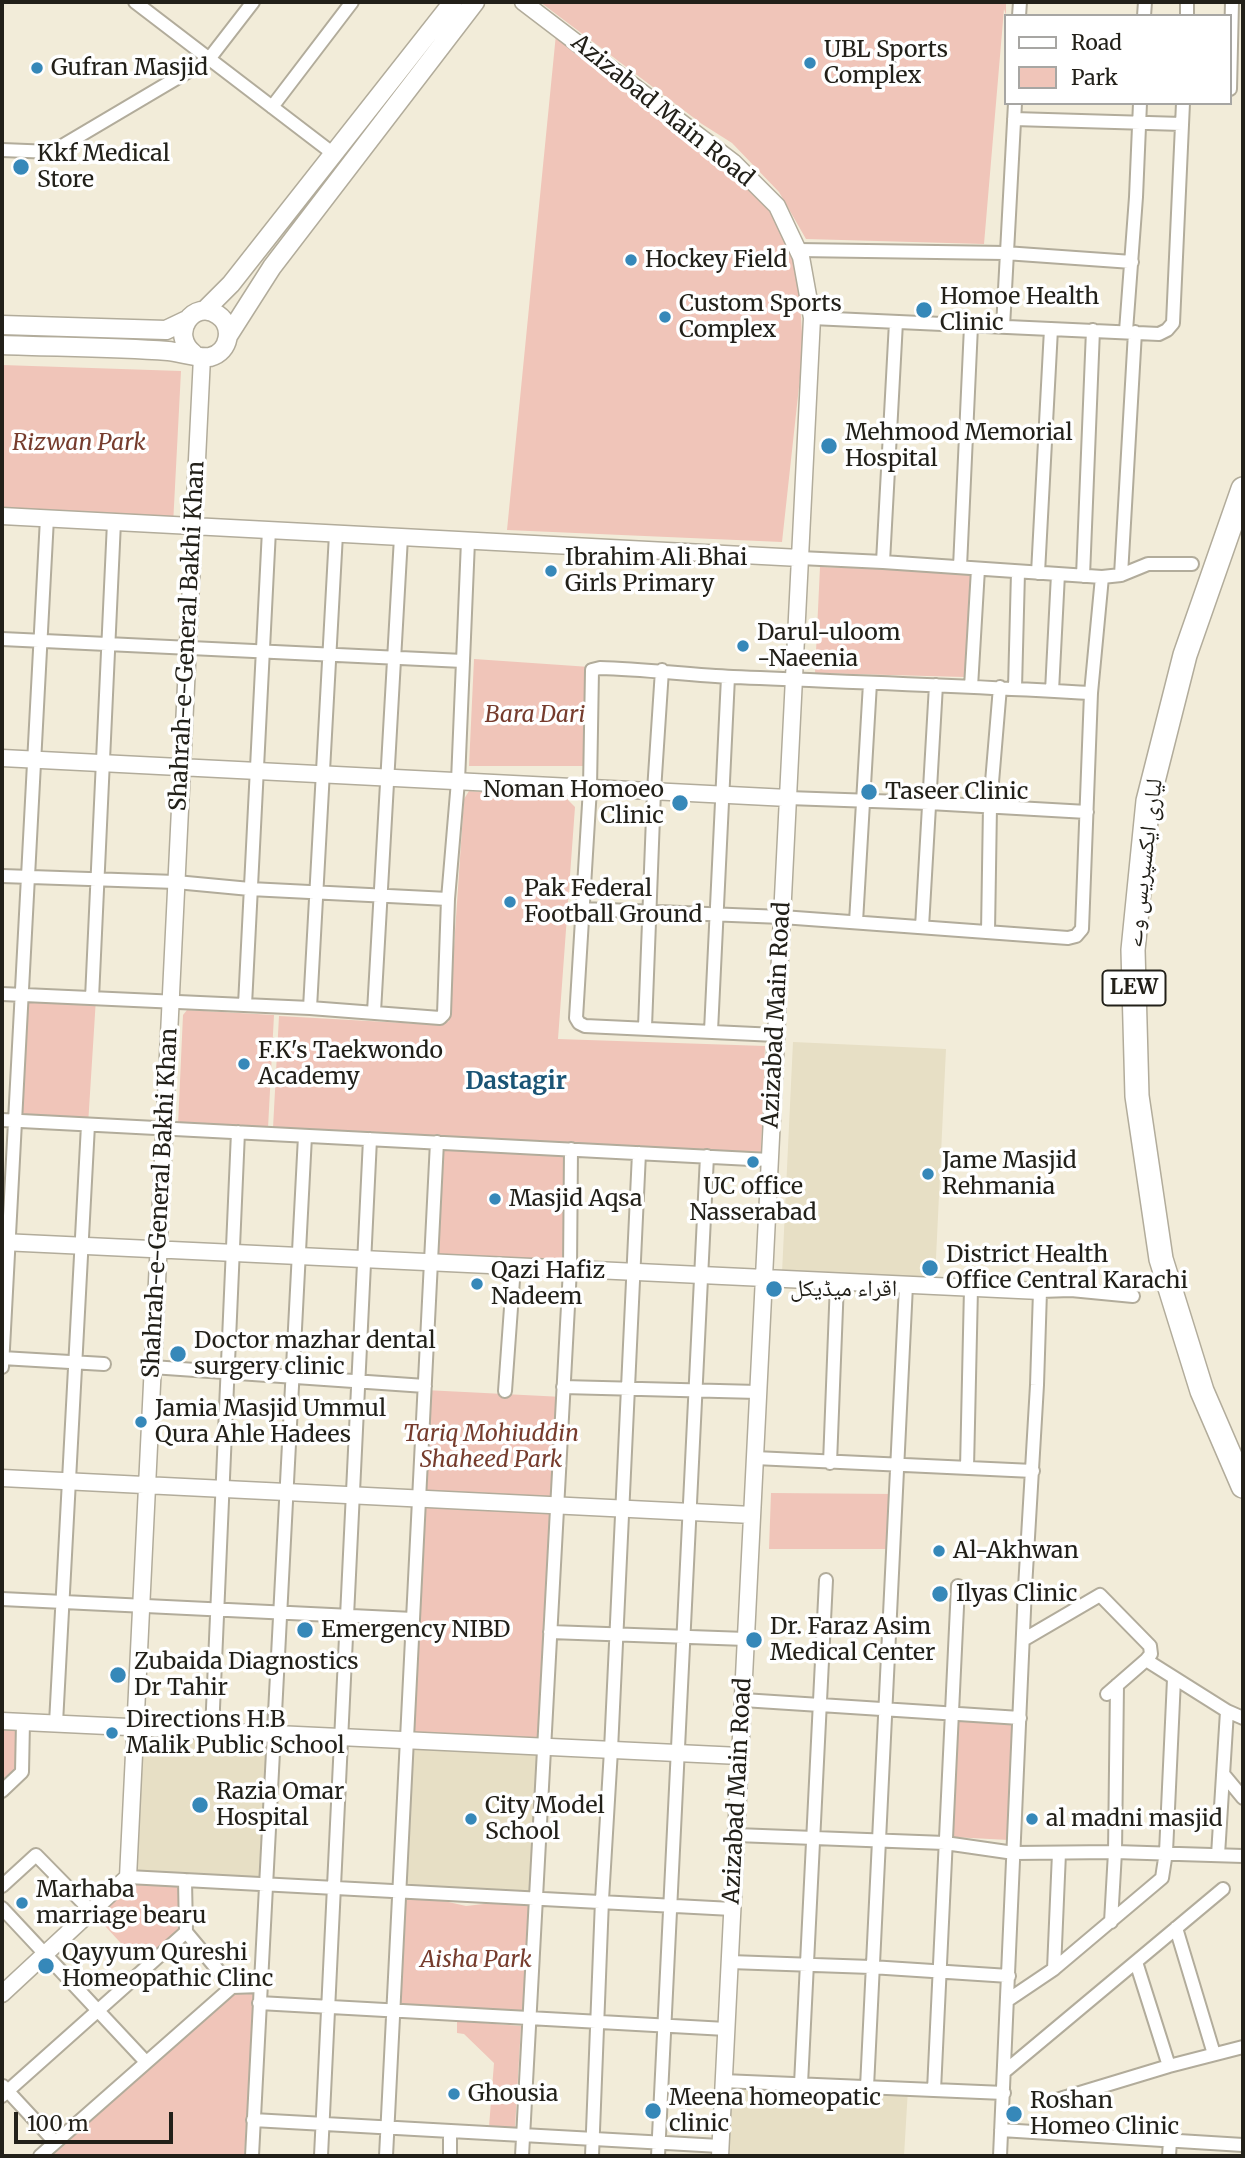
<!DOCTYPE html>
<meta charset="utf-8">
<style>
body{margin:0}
#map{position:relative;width:1245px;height:2158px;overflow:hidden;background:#f2ecd9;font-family:Merriweather,serif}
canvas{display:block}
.frame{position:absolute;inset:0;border:4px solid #222019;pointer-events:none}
.legend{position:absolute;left:1004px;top:14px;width:228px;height:91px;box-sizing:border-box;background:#fff;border:2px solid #a7a6a3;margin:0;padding:9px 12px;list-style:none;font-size:21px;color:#222019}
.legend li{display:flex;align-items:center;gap:14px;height:35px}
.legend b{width:35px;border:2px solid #a7a6a3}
.scale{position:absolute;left:14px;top:2112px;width:159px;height:32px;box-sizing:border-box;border:4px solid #222019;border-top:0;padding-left:9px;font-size:21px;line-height:24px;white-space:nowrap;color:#222019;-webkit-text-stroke:5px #fff;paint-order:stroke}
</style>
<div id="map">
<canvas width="1245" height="2158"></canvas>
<div class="frame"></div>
<ul class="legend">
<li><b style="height:9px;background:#fff"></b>Road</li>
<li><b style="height:19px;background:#f0c5b9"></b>Park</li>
</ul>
<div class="scale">100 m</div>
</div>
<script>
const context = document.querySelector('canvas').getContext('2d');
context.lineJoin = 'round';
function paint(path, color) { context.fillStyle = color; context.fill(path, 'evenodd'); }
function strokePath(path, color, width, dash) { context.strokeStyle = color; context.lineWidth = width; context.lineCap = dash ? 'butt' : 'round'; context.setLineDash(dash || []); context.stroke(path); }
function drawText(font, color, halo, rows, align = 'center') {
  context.font = font + ' Merriweather,"Noto Naskh Arabic",serif'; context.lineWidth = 7; context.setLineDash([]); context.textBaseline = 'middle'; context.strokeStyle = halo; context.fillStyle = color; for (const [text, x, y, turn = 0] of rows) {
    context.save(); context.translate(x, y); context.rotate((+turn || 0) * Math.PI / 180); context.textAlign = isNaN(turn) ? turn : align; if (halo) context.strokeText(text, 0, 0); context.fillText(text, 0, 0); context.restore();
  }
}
paint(new Path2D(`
 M793,1042l153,7 -11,230 -153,-6z
 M135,1727l137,7 -7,150 -137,-7z
 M407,1740l137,7 -9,151 -135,-7z
 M723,2081l185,8 -4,67h-184z`), '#e7dfc5');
paint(new Path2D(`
 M540,2h466v13l-2,-6 -20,235 -178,-5 -27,-47 -47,-49 -30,-19z
 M556,34l197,154 36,48 10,48 4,66 -21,192 -275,-12z
 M2,365l179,6 -8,154 -171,-9z
 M820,567l154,5 -10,105 -149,-4z
 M474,659l116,8 -5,99h-116z
 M469,791l98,8 8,8 -17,232 207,7 -4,108 -488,-26 6,-112 161,9 9,-4 15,-222z
 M21,994l75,4 -8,127 -73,-4z
 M187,1010l87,5 -6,113 -90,-3 5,-110z
 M437,1142l134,7 -1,120 -139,-7z
 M425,1390l138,7 -19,350 -137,-7z
 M771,1493l125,1 -3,55h-124z
 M2,1721l21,1 -1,50 -20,19z
 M957,1721l57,3 -5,116 -57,-3z
 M128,1877l57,3 1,52 -41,37 -54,-58z
 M400,1891l66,15 69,-8 -6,120 -135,-7z
 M233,1992h22l-11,164h-192z
 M457,2021l64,5 -6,102 -26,-1 5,-64 -30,-29 -7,-1z`), '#f0c5b9');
const minor = new Path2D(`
 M135,2l200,153
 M1019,16l1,-14
 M1144,16l1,-14
 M1187,16v-14
 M1230,89l2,-87
 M272,107l80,-105
 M1014,119l168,5
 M2,150l50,2 157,-93 44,-57
 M798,250l207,3 127,9
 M812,318l347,16 8,-4 6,-7 10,-220
 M1003,327l12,-224
 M1126,331l10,-134 4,-94
 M800,558l83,4 219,15 19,-2 27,-11h44
 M883,562l13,-240
 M960,567l11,-241
 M1038,573l13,-244
 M1121,575l14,-243
 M1083,576l10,-246
 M2,639l461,22
 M971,687l7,-118
 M1015,688l3,-116
 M1052,691l6,-117
 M788,798l141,5 158,9
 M2,876l174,6 74,7 198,10 10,-118 10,-240
 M582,909l200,8 286,21 8,-2 6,-7 9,-236 11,-116
 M856,922l14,-239
 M922,927l14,-242
 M988,932l2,-126 10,-119
 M2,994l308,14 130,10 4,-4 4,-115
 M92,998l22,-476
 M245,1005l24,-475
 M310,1008l26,-474
 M374,1012l27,-475
 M645,1027l9,-236 8,-121
 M711,1031l17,-354
 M776,1035l-191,-9 -6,-3 -3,-5 14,-230 2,-118 8,-2c44,1 89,7 133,9 119,5 239,9 358,16
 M2,1120l768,40
 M2,1358l102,6
 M2,1367l45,-849
 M152,1367l273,19
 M563,1387l195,5
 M505,1391l9,-125
 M755,1458l278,13
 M830,1463l7,-181
 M967,1468l4,-180
 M2,1599l411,20
 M550,1632l196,7
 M1023,1640l77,-45 50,51 1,8 -5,6
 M1107,1694l39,-34 81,51 16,7
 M743,1700l277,18
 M56,1723l32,-598
 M212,1731l26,-599
 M1224,1775l19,23
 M2,1791l20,-19 1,-50
 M736,1835l209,8 69,10 101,-1 128,4
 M1218,1855l9,-144
 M128,1877l604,32
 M2,1886l34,-31 55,56
 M2,1908l144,154
 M1111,1922l4,-70 2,-167
 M1176,1928l38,126
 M186,1932l46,55
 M730,1962l141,5 138,9
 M1054,1969l5,-116
 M1008,2000l46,-31 108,-91 4,-26 8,-173
 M259,2003l467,26
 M1169,2066l74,-19
 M1004,2072l219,-183
 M723,2081l281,12
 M801,2084l25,-504
 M3,2086l52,56
 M867,2087l39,-802
 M934,2090l24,-504
 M2,2096l184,-164 -1,-52
 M1050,2102l119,-36 -33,-104
 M253,2120l467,26
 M1001,2130l242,15
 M40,2156l192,-169 28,-1
 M252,2156l53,-1020
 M321,2156l49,-1017
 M386,2156l51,-1014
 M450,2156v-25
 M522,2156l48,-887 1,-120
 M592,2156l10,-256 9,-150 28,-597
 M658,2156l49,-1000
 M1000,2156l25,-568 12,-203 3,-94 31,-1 62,6
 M1169,2156l1,-15`);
const tertiary = new Path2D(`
 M523,2l210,160 44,44 24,51 11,61 -92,1838
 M2,516l798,42
 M2,758l786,40
 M2,1242l1038,49
 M2,1478l750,37
 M2,1721l738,35
 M2,1994l126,-117 74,-1520`);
const secondary = new Path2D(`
 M205,310l26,-26 222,-282
 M2,325l164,5 21,-10
 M228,336l44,-69 203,-265
 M2,345c55,2 111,2 166,6 11,1 32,8 42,6 20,-5 24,-31 8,-42 -24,-17 -50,19 -24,39`);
const motorway = new Path2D(`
 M1243,489l-58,166 -37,146 -15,149 4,146 24,163 41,132 41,95`);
strokePath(minor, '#b2ac9b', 16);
strokePath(tertiary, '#b2ac9b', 19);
strokePath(secondary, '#b2ac9b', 21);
strokePath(motorway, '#b2ac9b', 26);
strokePath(minor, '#fff', 12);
strokePath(tertiary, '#fff', 16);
strokePath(secondary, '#fff', 18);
strokePath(motorway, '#fff', 23);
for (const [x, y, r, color] of [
 [810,63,7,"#3688b9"],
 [37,68,7,"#3688b9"],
 [21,167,9,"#3688b9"],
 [631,260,7,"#3688b9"],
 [924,310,9,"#3688b9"],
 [665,317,7,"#3688b9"],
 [829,446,9,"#3688b9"],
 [551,571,7,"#3688b9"],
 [743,646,7,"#3688b9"],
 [869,792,9,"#3688b9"],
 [680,803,9,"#3688b9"],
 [510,902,7,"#3688b9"],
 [244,1064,7,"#3688b9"],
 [753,1162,7,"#3688b9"],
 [928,1174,7,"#3688b9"],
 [495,1199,7,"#3688b9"],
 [930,1268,9,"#3688b9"],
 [477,1284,7,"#3688b9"],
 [774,1289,9,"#3688b9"],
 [178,1354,9,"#3688b9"],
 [141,1422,7,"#3688b9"],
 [939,1551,7,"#3688b9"],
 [940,1594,9,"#3688b9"],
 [305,1630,9,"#3688b9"],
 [754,1640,9,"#3688b9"],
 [118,1675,9,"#3688b9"],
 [112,1733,7,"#3688b9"],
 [200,1805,9,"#3688b9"],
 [471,1819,7,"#3688b9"],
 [1032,1819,7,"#3688b9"],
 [22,1903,7,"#3688b9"],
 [46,1966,9,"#3688b9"],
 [454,2094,7,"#3688b9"],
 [653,2111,9,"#3688b9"],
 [1014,2114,9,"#3688b9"]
]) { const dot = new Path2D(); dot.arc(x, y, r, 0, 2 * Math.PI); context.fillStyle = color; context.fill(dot); strokePath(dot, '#fff', 2.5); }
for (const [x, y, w] of [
 [1134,988,63]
]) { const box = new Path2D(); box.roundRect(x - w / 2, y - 17.5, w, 35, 5); context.fillStyle = '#fff'; context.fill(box); strokePath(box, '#222019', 2); }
drawText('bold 21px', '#222019', null, [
 ["LEW",1134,988]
]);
drawText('23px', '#222019', '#fff', [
 ["UBL Sports",824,50],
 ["Complex",824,76],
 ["Gufran Masjid",51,68],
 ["Kkf Medical",37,154],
 ["Store",37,180],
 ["Hockey Field",645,260],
 ["Homoe Health",940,297],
 ["Clinic",940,323],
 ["Custom Sports",679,304],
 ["Complex",679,330],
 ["Mehmood Memorial",845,433],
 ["Hospital",845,459],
 ["Ibrahim Ali Bhai",565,558],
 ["Girls Primary",565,584],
 ["Darul-uloom",757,633],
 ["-Naeenia",757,659],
 ["Noman Homoeo",664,790,"right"],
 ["Clinic",664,816,"right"],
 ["Taseer Clinic",885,792],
 ["Pak Federal",524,889],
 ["Football Ground",524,915],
 ["F.K's Taekwondo",258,1051],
 ["Academy",258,1077],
 ["Jame Masjid",942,1161],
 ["Rehmania",942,1187],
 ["UC office",753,1187,"center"],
 ["Nasserabad",753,1213,"center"],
 ["Masjid Aqsa",509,1199],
 ["District Health",946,1255],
 ["Office Central Karachi",946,1281],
 ["Qazi Hafiz",491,1271],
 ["Nadeem",491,1297],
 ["اقراء میڈیکل",790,1289],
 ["Doctor mazhar dental",194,1341],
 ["surgery clinic",194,1367],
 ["Jamia Masjid Ummul",155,1409],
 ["Qura Ahle Hadees",155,1435],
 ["Al-Akhwan",953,1551],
 ["Ilyas Clinic",956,1594],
 ["Dr. Faraz Asim",770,1627],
 ["Medical Center",770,1653],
 ["Emergency NIBD",321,1630],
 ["Zubaida Diagnostics",134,1662],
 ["Dr Tahir",134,1688],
 ["Directions H.B",126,1720],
 ["Malik Public School",126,1746],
 ["Razia Omar",216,1792],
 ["Hospital",216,1818],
 ["City Model",485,1806],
 ["School",485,1832],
 ["al madni masjid",1046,1819],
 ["Marhaba",36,1890],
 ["marriage bearu",36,1916],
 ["Qayyum Qureshi",62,1953],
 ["Homeopathic Clinc",62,1979],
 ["Ghousia",468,2094],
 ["Meena homeopatic",669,2098],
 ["clinic",669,2124],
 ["Roshan",1030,2101],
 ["Homeo Clinic",1030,2127]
], 'left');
drawText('23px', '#222019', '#fff', [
 ["Azizabad Main Road",662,111,39],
 ["Shahrah-e-General Bakhi Khan",188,636,-87],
 ["لیاری ایکسپریس وے",1145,863,-83],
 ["Azizabad Main Road",777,1015,-87],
 ["Shahrah-e-General Bakhi Khan",161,1203,-87],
 ["Azizabad Main Road",738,1791,-87]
]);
drawText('italic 23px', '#763c2d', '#fff', [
 ["Rizwan Park",79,443],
 ["Bara Dari",535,715],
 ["Tariq Mohiuddin",491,1434],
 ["Shaheed Park",491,1460],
 ["Aisha Park",476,1960]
]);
drawText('bold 24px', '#1a5475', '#fff', [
 ["Dastagir",516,1082]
]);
</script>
